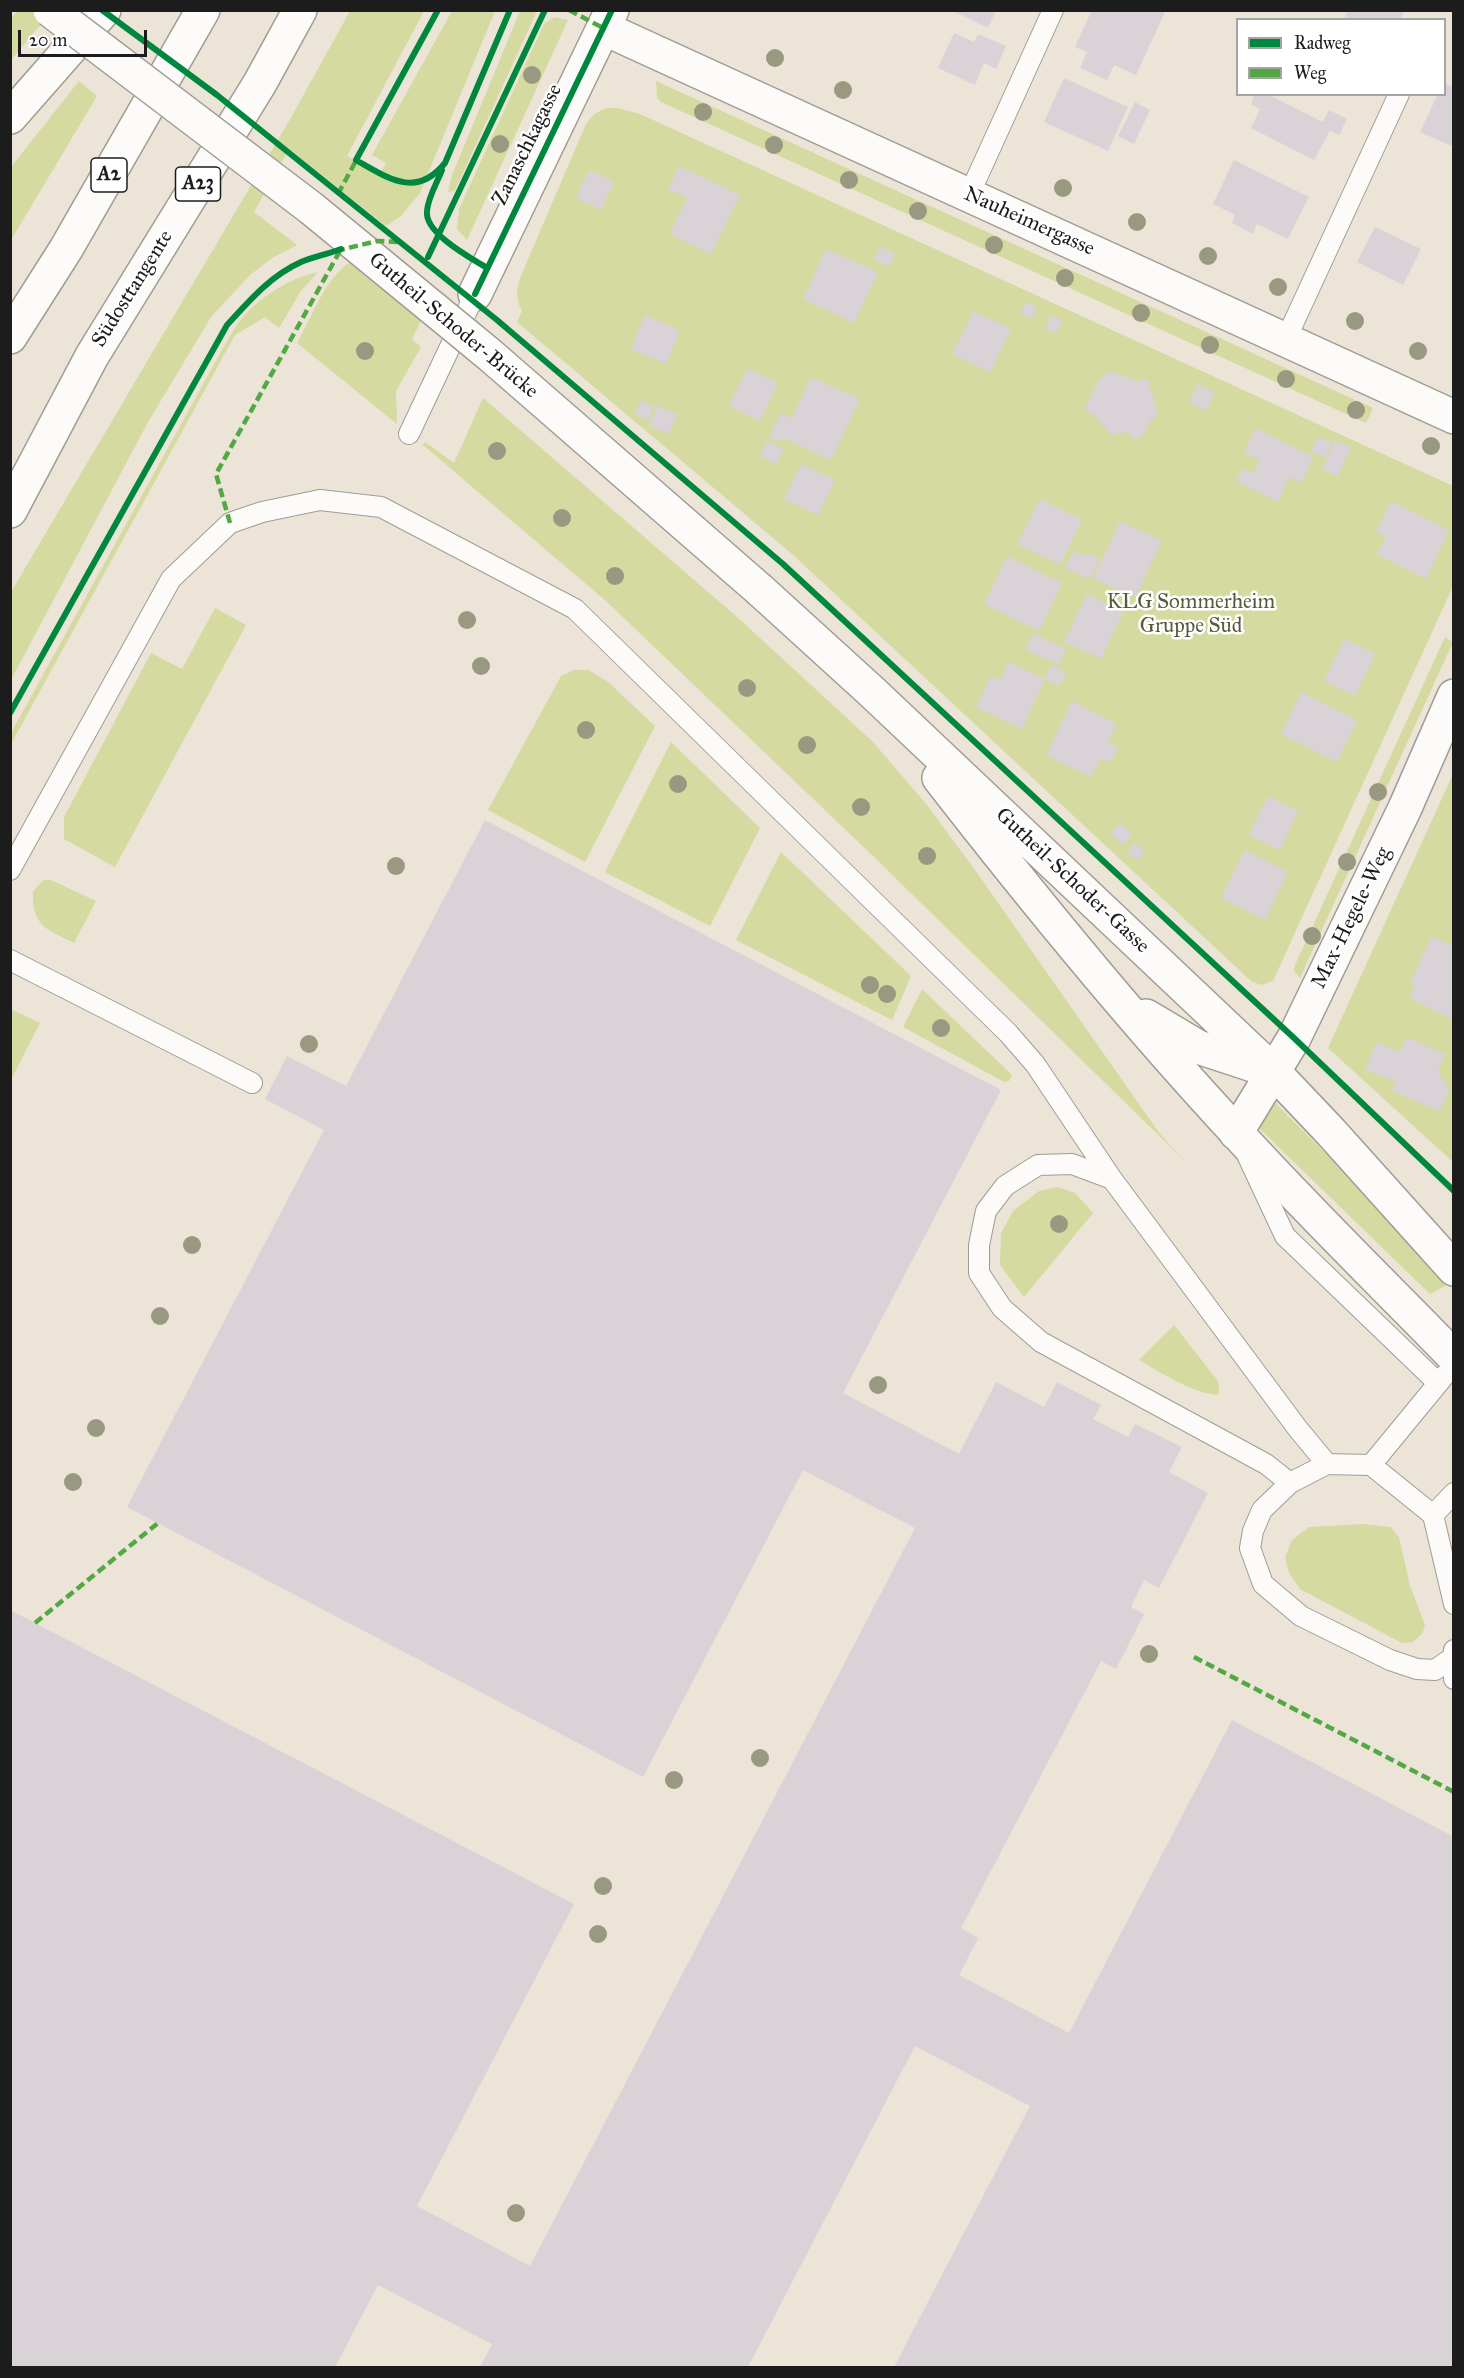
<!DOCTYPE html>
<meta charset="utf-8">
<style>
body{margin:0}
#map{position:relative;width:1464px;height:2378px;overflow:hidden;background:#ebe4d7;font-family:"IM FELL Great Primer",serif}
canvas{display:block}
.frame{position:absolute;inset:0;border:12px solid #1c1c1c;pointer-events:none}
.legend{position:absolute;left:1236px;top:18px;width:210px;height:78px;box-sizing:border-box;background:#fff;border:2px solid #a4a4a4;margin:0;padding:8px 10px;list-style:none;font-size:18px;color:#1c1c1c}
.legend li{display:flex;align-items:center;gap:12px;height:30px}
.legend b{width:30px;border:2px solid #a4a4a4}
.scale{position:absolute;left:18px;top:30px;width:129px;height:27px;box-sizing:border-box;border:3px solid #1c1c1c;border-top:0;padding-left:8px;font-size:18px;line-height:21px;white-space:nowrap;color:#1c1c1c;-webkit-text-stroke:4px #fff;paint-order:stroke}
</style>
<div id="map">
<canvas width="1464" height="2378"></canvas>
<div class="frame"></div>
<ul class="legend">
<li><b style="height:8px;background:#00873e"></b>Radweg</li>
<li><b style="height:8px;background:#52a943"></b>Weg</li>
</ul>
<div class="scale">20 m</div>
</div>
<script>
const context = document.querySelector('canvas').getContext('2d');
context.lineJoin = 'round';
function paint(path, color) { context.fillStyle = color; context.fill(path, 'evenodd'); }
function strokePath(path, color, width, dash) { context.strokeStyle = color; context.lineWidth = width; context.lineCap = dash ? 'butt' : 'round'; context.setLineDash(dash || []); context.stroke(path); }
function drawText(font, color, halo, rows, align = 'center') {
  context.font = font + ' "IM FELL Great Primer",serif'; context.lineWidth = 5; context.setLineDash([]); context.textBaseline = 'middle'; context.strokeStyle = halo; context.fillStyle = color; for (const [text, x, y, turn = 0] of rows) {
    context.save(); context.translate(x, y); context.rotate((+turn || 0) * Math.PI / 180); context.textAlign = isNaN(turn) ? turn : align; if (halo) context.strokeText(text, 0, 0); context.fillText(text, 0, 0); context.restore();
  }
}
paint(new Path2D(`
 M18,11h34l-41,49 -1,-41z
 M350,11h74l-77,145 33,18 6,-11 -14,-8 80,-144h43l-75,182 -19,23 -15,10 -97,-77 -35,63 43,33 -25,13 -22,17 -39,42 -63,105 -137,258v-88l278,-471z
 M520,11h17l-80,175 -3,5 -6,1 4,-17z
 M554,17l14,3 -101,220 -10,-11 2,-20 85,-185z
 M79,81l18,15 -86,144v-73z
 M656,81l717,327 -7,15 -705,-321 -4,-4z
 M606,108h12l22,6 813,372v100l-180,395 -12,4 -10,-4 -459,-427 -275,-232 5,-11c-6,-11 -6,-21 -2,-33l66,-154 8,-10z
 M357,258l77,37 -22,44 9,8 -25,44 1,33 -100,-81c16,-28 30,-71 60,-85z
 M318,272l-17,19 -22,37 -14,-11 -30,18 -224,409v-11l212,-385c6,-10 12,-22 20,-31 19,-22 48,-39 75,-45z
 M483,398l253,218 137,126 54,63 48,65 166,237 19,27 25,27 -311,-304 -268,-256 -183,-156 2,-3 29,21z
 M215,608l31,17 -131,242 -51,-28v-22l87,-164 31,16z
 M1445,637l8,5 -153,336 -6,-7 1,-6z
 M574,670h14l19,11 48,45 -70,136 -97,-52 73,-134z
 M671,742l89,86 -50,98 -105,-54z
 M1453,774v388l-125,-114z
 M781,852l130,124 -19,44 -156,-80z
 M43,880h8l45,21 -22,42c-27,-14 -42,-16 -41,-51z
 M922,989l88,84 2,3 -3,5 -5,1 -101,-55z
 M11,1009l29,14 -29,57z
 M1276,1104l177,176v2l-23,12 -171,-166 9,-23z
 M1058,1187l17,6 18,20 -69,84 -24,-32 1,-32 12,-22 26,-20z
 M1174,1325l44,56 1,9 -1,5c-24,-1 -58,-23 -79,-35z
 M1362,1524l29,3 8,10 11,49 15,39 -3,9 -9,8 -11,1 -102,-54 -11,-16 -4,-16 7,-17 17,-13z`), '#d5daa0');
paint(new Path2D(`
 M951,10h45l-8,18z
 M1092,10h74l-30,65 -22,-10 -7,15 -27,-12 7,-16 -12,-5z
 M1348,10h57l-5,10h-48l-7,-4z
 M954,33l20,9 4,-8 28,12 -10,23 -12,-6 -9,22 -37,-17z
 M1064,78l64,29 -20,44 -64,-29z
 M1444,83l10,4v60l-34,-15 18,-38h6z
 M1255,94h12l56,28 6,-12 18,9 -8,16 -9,-5 -16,30 -63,-32 9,-19 -9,-5z
 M1135,102l15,8 -16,34 -16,-8z
 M1234,160l75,37 -21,42 -31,-15 -4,10 -21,-11 3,-8 -22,-11z
 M679,166l61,29 -29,59 -41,-20 17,-36 -19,-9z
 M589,170l25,11 -13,29 -25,-12z
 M1375,227l46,22 -18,36 -46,-23z
 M880,246l15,8 -6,13 -15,-8z
 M826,249l52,23 -24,51 -51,-24z
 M1026,302l11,6 -6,11 -11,-5z
 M973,311l38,18 -21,43 -38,-18z
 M645,315l35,15 -14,34 -35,-15z
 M1051,315l11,5 -6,14 -11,-6z
 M747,368l31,15 -18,38 -31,-15z
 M1112,372l27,9 9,-2 10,36 -8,6 -9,17h-11l-1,-6 -18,3 -16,-19 -11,-6 12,-25 7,-9z
 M811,377l49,22 -29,61 -48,-22 -2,4 -12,-6 12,-23 11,5z
 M1198,384l17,9 -9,18 -17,-9z
 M641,400l13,7 -6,13 -13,-6z
 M657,406l20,8 -8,20 -20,-8z
 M1256,428l57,29 -12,26 -12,-6 -11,25 -42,-21 7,-13 10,5 6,-13 -15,-8z
 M1318,436l14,7 -7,15 -14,-7z
 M1335,440l16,7 -13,30 -16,-8z
 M768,441l16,8 -8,16 -16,-9z
 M801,464l34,16 -17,35 -34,-16z
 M1040,499l42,21 -22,45 -43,-21z
 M1391,501l58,29 -23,49 -50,-25 10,-17 -10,-5z
 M1120,521l42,20 -27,57 -42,-20z
 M1073,551l12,5 2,-3 13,6 -11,20 -24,-11z
 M1007,556l55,27 -23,48 -55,-27z
 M1087,594l36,18 -22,47 -37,-17z
 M1033,633l33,16 -7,16 -33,-15z
 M1344,639l31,15 -20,42 -31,-15z
 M1008,662l37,17 -23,50 -46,-22 14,-31 10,4z
 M1052,665l14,8 -7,13 -15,-8z
 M1301,692l56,28 -20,42 -56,-28z
 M1072,701l45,23 -9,19 10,5 -8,15 -9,-5 -10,19 -45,-22z
 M1268,796l30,15 -18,39 -31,-15z
 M485,820l516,270 -158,303 116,61 37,-72 48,25 13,-25 44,23 -8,14 35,18 7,-13 47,23 -13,25 39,21 -49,95 -15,-8 -13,27 13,7 -28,55 -15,-8 -140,267 17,10 -19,37 110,58 163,-313 222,117v530h-560l136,-261 -115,-60 -167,321h-268l12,-23 -114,-59 -43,82h-325v-757l564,294 -157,302 113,60 385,-738 -112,-58 -160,307 -516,-270 197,-377 -59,-31 22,-43 59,30z
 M1120,823l12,11 -9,11 -12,-11z
 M1133,843l11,6 -5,11 -12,-5z
 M1244,850l44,22 -23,48 -44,-22z
 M1432,936l22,11v73l-45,-22 6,-14 -5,-2z
 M1406,1037l39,17 -7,17 11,18 -9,22 -48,-20 4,-9 -31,-13 12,-27 23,10z`), '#d9d2d7');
const service = new Path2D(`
 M969,195l84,-185
 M1286,339l113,-245
 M409,434l66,-140
 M10,870l161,-291 59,-56 32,-11 58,-12 61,7 194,102 433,424 27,31 77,115 186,250 29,35
 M10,960l242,123
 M1248,1157l37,79 153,147
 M1112,1179l-40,-15 -34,1 -33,21 -19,25 -7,34v28l23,35 39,34 225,122 24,19
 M1371,1465l74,-90
 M1433,1515l21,-22
 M1454,1650v29
 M1452,1658l-17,12 -18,-1 -27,-9 -89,-44 -38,-32 -13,-36 3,-17 9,-21 28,-27 37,-19 44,1 62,50 21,89`);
const minor = new Path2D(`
 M603,28l851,389
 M475,294l137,-284
 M1236,1133l58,-95 111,-230 49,-112`);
const tertiary = new Path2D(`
 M760,590l111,101 402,380 57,60 124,138
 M939,778c94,121 192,241 297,354 70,77 145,150 218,225
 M1146,1016l52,31 67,22`);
const motorway = new Path2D(`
 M10,117l94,-107
 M10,337l56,-88 137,-239
 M10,511l82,-155 168,-273 40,-73`);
strokePath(service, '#a09c95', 22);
strokePath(minor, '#a09c95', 36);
strokePath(tertiary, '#a09c95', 36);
strokePath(motorway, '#a09c95', 36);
strokePath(service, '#fcfbf9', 20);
strokePath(minor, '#fcfbf9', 33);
strokePath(tertiary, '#fcfbf9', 33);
strokePath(motorway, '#fcfbf9', 33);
const tertiaryBridge = new Path2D(`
 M50,10l261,198 179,147 270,235`);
strokePath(tertiaryBridge, '#a09c95', 36, []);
strokePath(tertiaryBridge, '#fcfbf9', 33);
strokePath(new Path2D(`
 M569,10l34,18
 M338,194l20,-37
 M336,251l41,-10 21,1
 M230,523l-14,-49 125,-225
 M35,1623l123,-100
 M1194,1657l260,135`), '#52a943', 4.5, [9, 4.5]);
strokePath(new Path2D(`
 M102,10l115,85 280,225 286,244 511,474 160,153
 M438,10l-82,150c32,18 60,39 89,3l65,-153
 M442,170c-5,13 -14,27 -15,41 -3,22 44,47 60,57
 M428,257l117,-247
 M475,294l137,-284
 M10,713l217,-388c22,-24 43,-49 74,-63 12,-5 27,-8 40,-13`), '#00873e', 6);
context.fillStyle = '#999981';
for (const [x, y] of [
 [775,58],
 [532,75],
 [843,90],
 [703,112],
 [500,144],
 [774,145],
 [849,180],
 [1063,188],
 [918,211],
 [1137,222],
 [994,245],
 [1208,256],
 [1065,278],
 [1278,287],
 [1141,313],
 [1355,321],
 [1210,345],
 [365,351],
 [1418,351],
 [1286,379],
 [1356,410],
 [1431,446],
 [497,451],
 [562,518],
 [615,576],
 [467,620],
 [481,666],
 [747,688],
 [586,730],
 [807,745],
 [678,784],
 [1378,792],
 [861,807],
 [927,856],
 [1347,862],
 [396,866],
 [1312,936],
 [870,985],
 [887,994],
 [941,1028],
 [309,1044],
 [1059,1224],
 [192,1245],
 [160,1316],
 [878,1385],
 [96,1428],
 [73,1482],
 [1149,1654],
 [760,1758],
 [674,1780],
 [603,1886],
 [598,1934],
 [516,2213]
]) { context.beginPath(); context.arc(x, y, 9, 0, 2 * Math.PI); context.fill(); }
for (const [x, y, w] of [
 [109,175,36],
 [198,184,45]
]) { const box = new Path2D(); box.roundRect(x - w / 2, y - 17, w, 34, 4.5); context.fillStyle = '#fff'; context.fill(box); strokePath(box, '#1c1c1c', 1.5); }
drawText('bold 20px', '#1c1c1c', null, [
 ["A2",109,175],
 ["A23",198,184]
]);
drawText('21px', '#1c1c1c', '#fff', [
 ["Zanaschkagasse",528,145,-64],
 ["Nauheimergasse",1029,222,24],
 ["Südosttangente",133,289,-58],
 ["Gutheil-Schoder-Brücke",453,326,40],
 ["Gutheil-Schoder-Gasse",1072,881,43],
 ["Max-Hegele-Weg",1352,918,-64]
]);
drawText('21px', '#565b3a', '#fff', [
 ["KLG Sommerheim",1191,603],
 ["Gruppe Süd",1191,627]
]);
</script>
